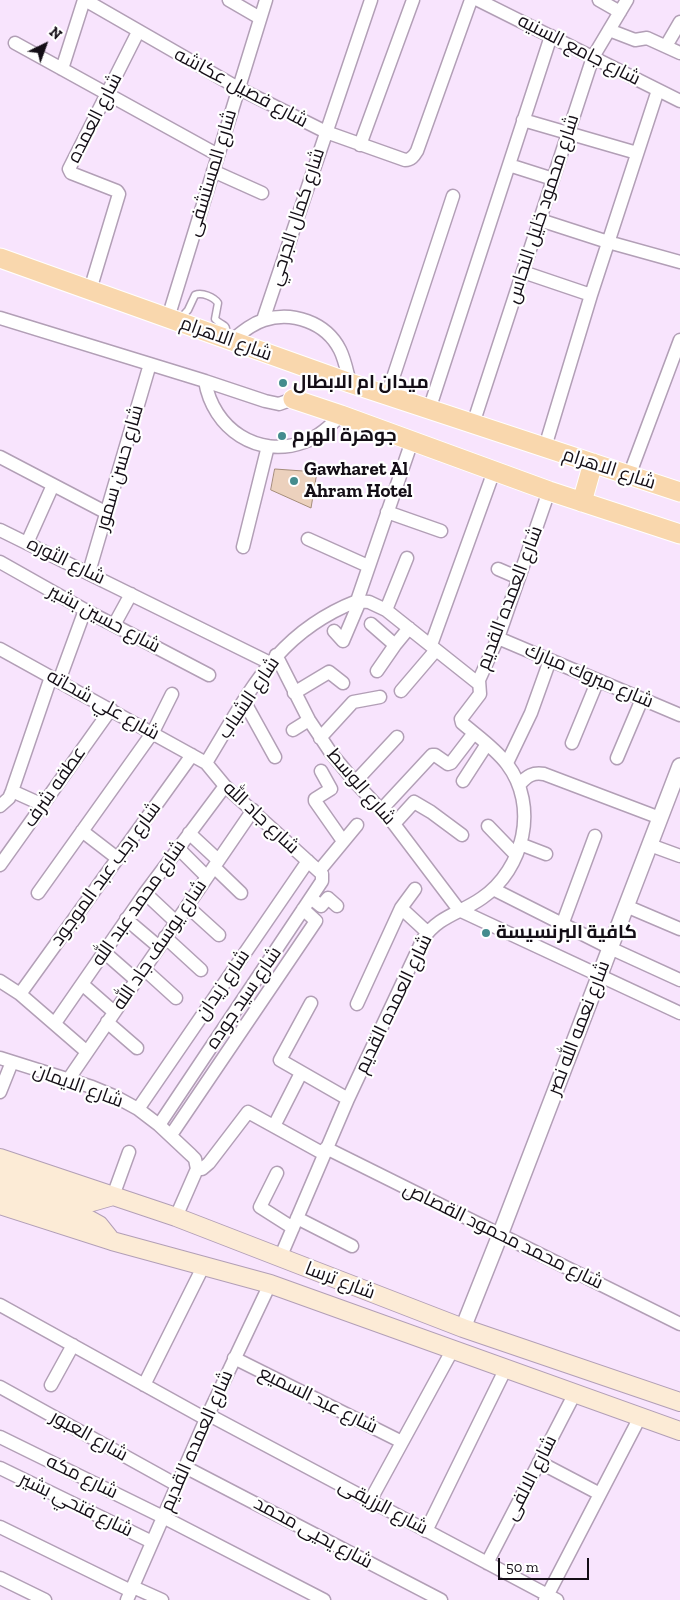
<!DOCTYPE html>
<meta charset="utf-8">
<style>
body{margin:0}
#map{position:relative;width:680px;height:1600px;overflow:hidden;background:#f8e4fd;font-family:"Zilla Slab",serif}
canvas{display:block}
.north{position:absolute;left:20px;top:20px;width:50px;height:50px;-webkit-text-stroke:4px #fff;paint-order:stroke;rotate:42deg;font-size:14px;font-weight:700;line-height:20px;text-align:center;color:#140e16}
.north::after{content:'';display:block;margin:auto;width:18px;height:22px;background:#140e16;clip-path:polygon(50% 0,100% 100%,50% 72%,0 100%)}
.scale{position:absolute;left:498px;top:1558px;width:91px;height:22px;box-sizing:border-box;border:2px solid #140e16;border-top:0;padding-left:6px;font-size:15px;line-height:18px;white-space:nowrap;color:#140e16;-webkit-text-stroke:4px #fff;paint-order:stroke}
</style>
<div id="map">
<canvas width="680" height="1600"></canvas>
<div class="north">N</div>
<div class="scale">50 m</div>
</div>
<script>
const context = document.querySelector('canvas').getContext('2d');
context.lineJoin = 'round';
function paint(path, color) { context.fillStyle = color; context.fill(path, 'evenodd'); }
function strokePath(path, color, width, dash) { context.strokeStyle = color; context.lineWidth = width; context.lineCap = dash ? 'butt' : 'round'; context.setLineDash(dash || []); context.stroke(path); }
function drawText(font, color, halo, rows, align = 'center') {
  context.font = font + ' "Zilla Slab",Cairo,serif'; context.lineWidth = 4.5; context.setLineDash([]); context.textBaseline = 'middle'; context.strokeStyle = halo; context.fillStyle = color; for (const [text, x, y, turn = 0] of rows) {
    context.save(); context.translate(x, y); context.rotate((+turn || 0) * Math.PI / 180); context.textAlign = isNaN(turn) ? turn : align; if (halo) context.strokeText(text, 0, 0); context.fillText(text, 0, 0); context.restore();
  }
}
const building = new Path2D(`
 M275,469l42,3 -6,36 -40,-18z`);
paint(building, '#ecd1bd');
strokePath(building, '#a48c79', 1);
const service = new Path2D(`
 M179,320l9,-10 7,-15c7,-3 19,2 23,8l-3,16c7,8 14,3 10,18`);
const minor = new Path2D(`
 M229,0l31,18
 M478,0l202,101
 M599,0l21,12
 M609,30l26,10 12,-2 33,15
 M15,43l203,112
 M666,46l14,-24
 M62,69l22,-69h1l153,88 88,44 79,28c6,0 9,-4 12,-9l54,-151
 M523,120l114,33
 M360,145l53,-145
 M509,165l44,14
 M213,171l49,22
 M540,220l68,22 72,20
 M523,272l68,23
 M90,290l29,-96 -2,-3 -46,-18 -2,-4 69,-137
 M0,318l205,63 60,20 14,3 14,-5
 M168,318l98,-318
 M263,320l108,-320
 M231,341c10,-8 20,-17 33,-21 28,-9 62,2 76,30 5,10 7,22 10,33
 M205,381c8,48 53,78 99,61 15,-5 26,-16 37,-27
 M387,396l66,-200
 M429,410l122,-374
 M473,424l120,-367 34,-57
 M545,447l46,-152 67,-205
 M0,457l107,56
 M629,476l51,-136
 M387,512l54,19
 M0,530l270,133
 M308,539l60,27
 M27,543l26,-58
 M243,547l25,-101
 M0,562l85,48 124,65
 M498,569l21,9
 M89,572l61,-208
 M357,601l12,1 17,8 93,74
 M386,610l21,-52
 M371,624l24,21
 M114,625l17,-31
 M334,631l9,10 17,-40
 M498,638l182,77
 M431,645l63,-174
 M0,649l206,114 19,23 97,88v7l-163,244
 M276,655l33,65 22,33 24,29 39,42 65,86 221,103
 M377,671l18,-26 14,-17
 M59,681l26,-71
 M401,691l35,-41
 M294,693l35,-21 14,11
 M244,701l31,56
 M293,730l16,-10
 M320,738l33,-36 27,-5
 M572,743l26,-63
 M617,758l25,-59
 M206,763c43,-70 69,-130 151,-162l55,-160
 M507,763l24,-50 19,-53
 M321,771l10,18 -16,10v2l28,40
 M463,781l24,-37
 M355,782l42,-45
 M520,784c7,-8 13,-12 24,-10l116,44
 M12,791l31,14
 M0,806l9,-8 3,-7 39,-114
 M381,810l51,-55h3l13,9 3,-1 23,-30
 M394,824l20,-22 17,10 31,23
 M488,826l28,29
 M82,831l35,27
 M189,833l29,27
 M520,844l26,10
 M650,845l30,11
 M178,848l29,29
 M0,865l111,-156
 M214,867l27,26
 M319,871l38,-46
 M493,889l117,59 70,32
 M38,893l115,-161 19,-38
 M145,893l31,29
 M311,898l10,8 7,-8 9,8
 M187,906l32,29
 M626,906l54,23
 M401,908l26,24
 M126,919l33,28
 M562,925l33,-89
 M165,937l36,33
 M104,952l32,28
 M144,969l32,29
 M0,981l20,13 67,58
 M82,984l32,28
 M20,994l172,-239
 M311,1003l-31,57 68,39
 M357,1004l44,-96 14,-19
 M107,1022l30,26
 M55,1023l90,-130 80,-107
 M0,1058l92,29 24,10 22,12 21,16 32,30 4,4 2,10 -21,48
 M68,1080l185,-270
 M0,1092l12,-30
 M138,1109l170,-248
 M274,1126l27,-53
 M171,1135l145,-214 -13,-12
 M326,1148l354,176
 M197,1169h5l7,-6 39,-51 76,42
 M277,1173l-17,34 33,21
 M113,1196l16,-44
 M297,1218l55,28
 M280,1258l68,-159 75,-160c15,-23 38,-26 59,-41 42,-29 57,-92 25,-134 -11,-15 -31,-29 -45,-41l-1,-4 19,-25 -1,-14 19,-42 51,-147
 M0,1305l206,114
 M234,1358l168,84
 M51,1385l22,-40
 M144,1385l60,-120
 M0,1387l177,98
 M209,1415l348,185
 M0,1437l163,80 161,83
 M539,1462l61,32
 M185,1467l256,133
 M0,1468l152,74
 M370,1501l83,-152
 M0,1527l131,64
 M426,1531l80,-163
 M487,1563l88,-170
 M0,1578l45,22
 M133,1587l29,13
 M127,1600l79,-181 64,-135
 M545,1600l95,-183`);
const tertiary = new Path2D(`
 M463,1328l37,-93 180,-469`);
const secondary = new Path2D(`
 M0,1158l176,59 287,111 217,74
 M0,1175l74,26 18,1 21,-6
 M0,1189l81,26 18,10 12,15
 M0,1205l112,36 158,43 410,147`);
const primary = new Path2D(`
 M0,258l350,125 330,109
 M293,399l48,16 208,76 131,43
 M582,502l11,-39`);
strokePath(service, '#b29fb6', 9);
strokePath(minor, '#b29fb6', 15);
strokePath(tertiary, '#b29fb6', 18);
strokePath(secondary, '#b29fb6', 20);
strokePath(primary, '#fff', 21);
strokePath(service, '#fff', 6);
strokePath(minor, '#fff', 12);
strokePath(tertiary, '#fff', 15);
strokePath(secondary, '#fcebd6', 18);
strokePath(primary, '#f9d7ad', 19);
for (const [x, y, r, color] of [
 [283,383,5,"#448c8e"],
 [282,436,5,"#448c8e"],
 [294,481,5,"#448c8e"],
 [486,933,5,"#448c8e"]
]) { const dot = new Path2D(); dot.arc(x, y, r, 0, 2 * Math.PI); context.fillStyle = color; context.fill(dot); strokePath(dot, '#fff', 2); }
drawText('19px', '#140e16', '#fff', [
 ["شارع جامع السنيه",579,50,27],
 ["شارع فصيل عكاشه",241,88,28],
 ["شارع العمده",95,118,-63],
 ["شارع المستشفى",212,173,-73],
 ["شارع محمود خليل النحاس",543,209,-72],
 ["شارع كمال الجرحي",297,217,-72],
 ["شارع الاهرام",226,339,20],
 ["شارع حسن سمور",120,468,-74],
 ["شارع الاهرام",609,469,18],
 ["شارع الثوره",66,561,26],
 ["شارع العمده القديم",510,598,-69],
 ["شارع حسين بشير",104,619,28],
 ["شارع مبروك مبارك",589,676,23],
 ["شارع الشباب",249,698,-56],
 ["شارع علي شحاته",103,705,29],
 ["عطفه شرف",55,787,-55],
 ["شارع الوسط",361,787,49],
 ["شارع جاد الله",261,818,43],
 ["شارع رجب عبد الموجود",106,874,-54],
 ["شارع محمد عبد الله",139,903,-55],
 ["شارع يوسف جاد الله",160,945,-56],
 ["شارع زيدان",223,985,-56],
 ["شارع سيد جوده",244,998,-56],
 ["شارع العمده القديم",394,1004,-64],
 ["شارع نعمه الله نصر",579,1028,-69],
 ["شارع الايمان",78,1086,20],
 ["شارع محمد محمود القصاص",503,1236,26],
 ["شارع ترسا",340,1281,21],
 ["شارع عبد السميع",318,1400,26],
 ["شارع العبور",89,1436,29],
 ["شارع العمده القديم",197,1441,-66],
 ["شارع مكه",82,1477,26],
 ["شارع الالفى",531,1478,-63],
 ["شارع فتحي بشير",76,1505,26],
 ["شارع الرزيقى",383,1507,28],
 ["شارع يحيى محمد",313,1533,28]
]);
drawText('bold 19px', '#140e16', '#fff', [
 ["ميدان ام الابطال",293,383],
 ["جوهرة الهرم",292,436],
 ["Gawharet Al",304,470],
 ["Ahram Hotel",304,492],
 ["كافية البرنسيسة",496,933]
], 'left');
</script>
